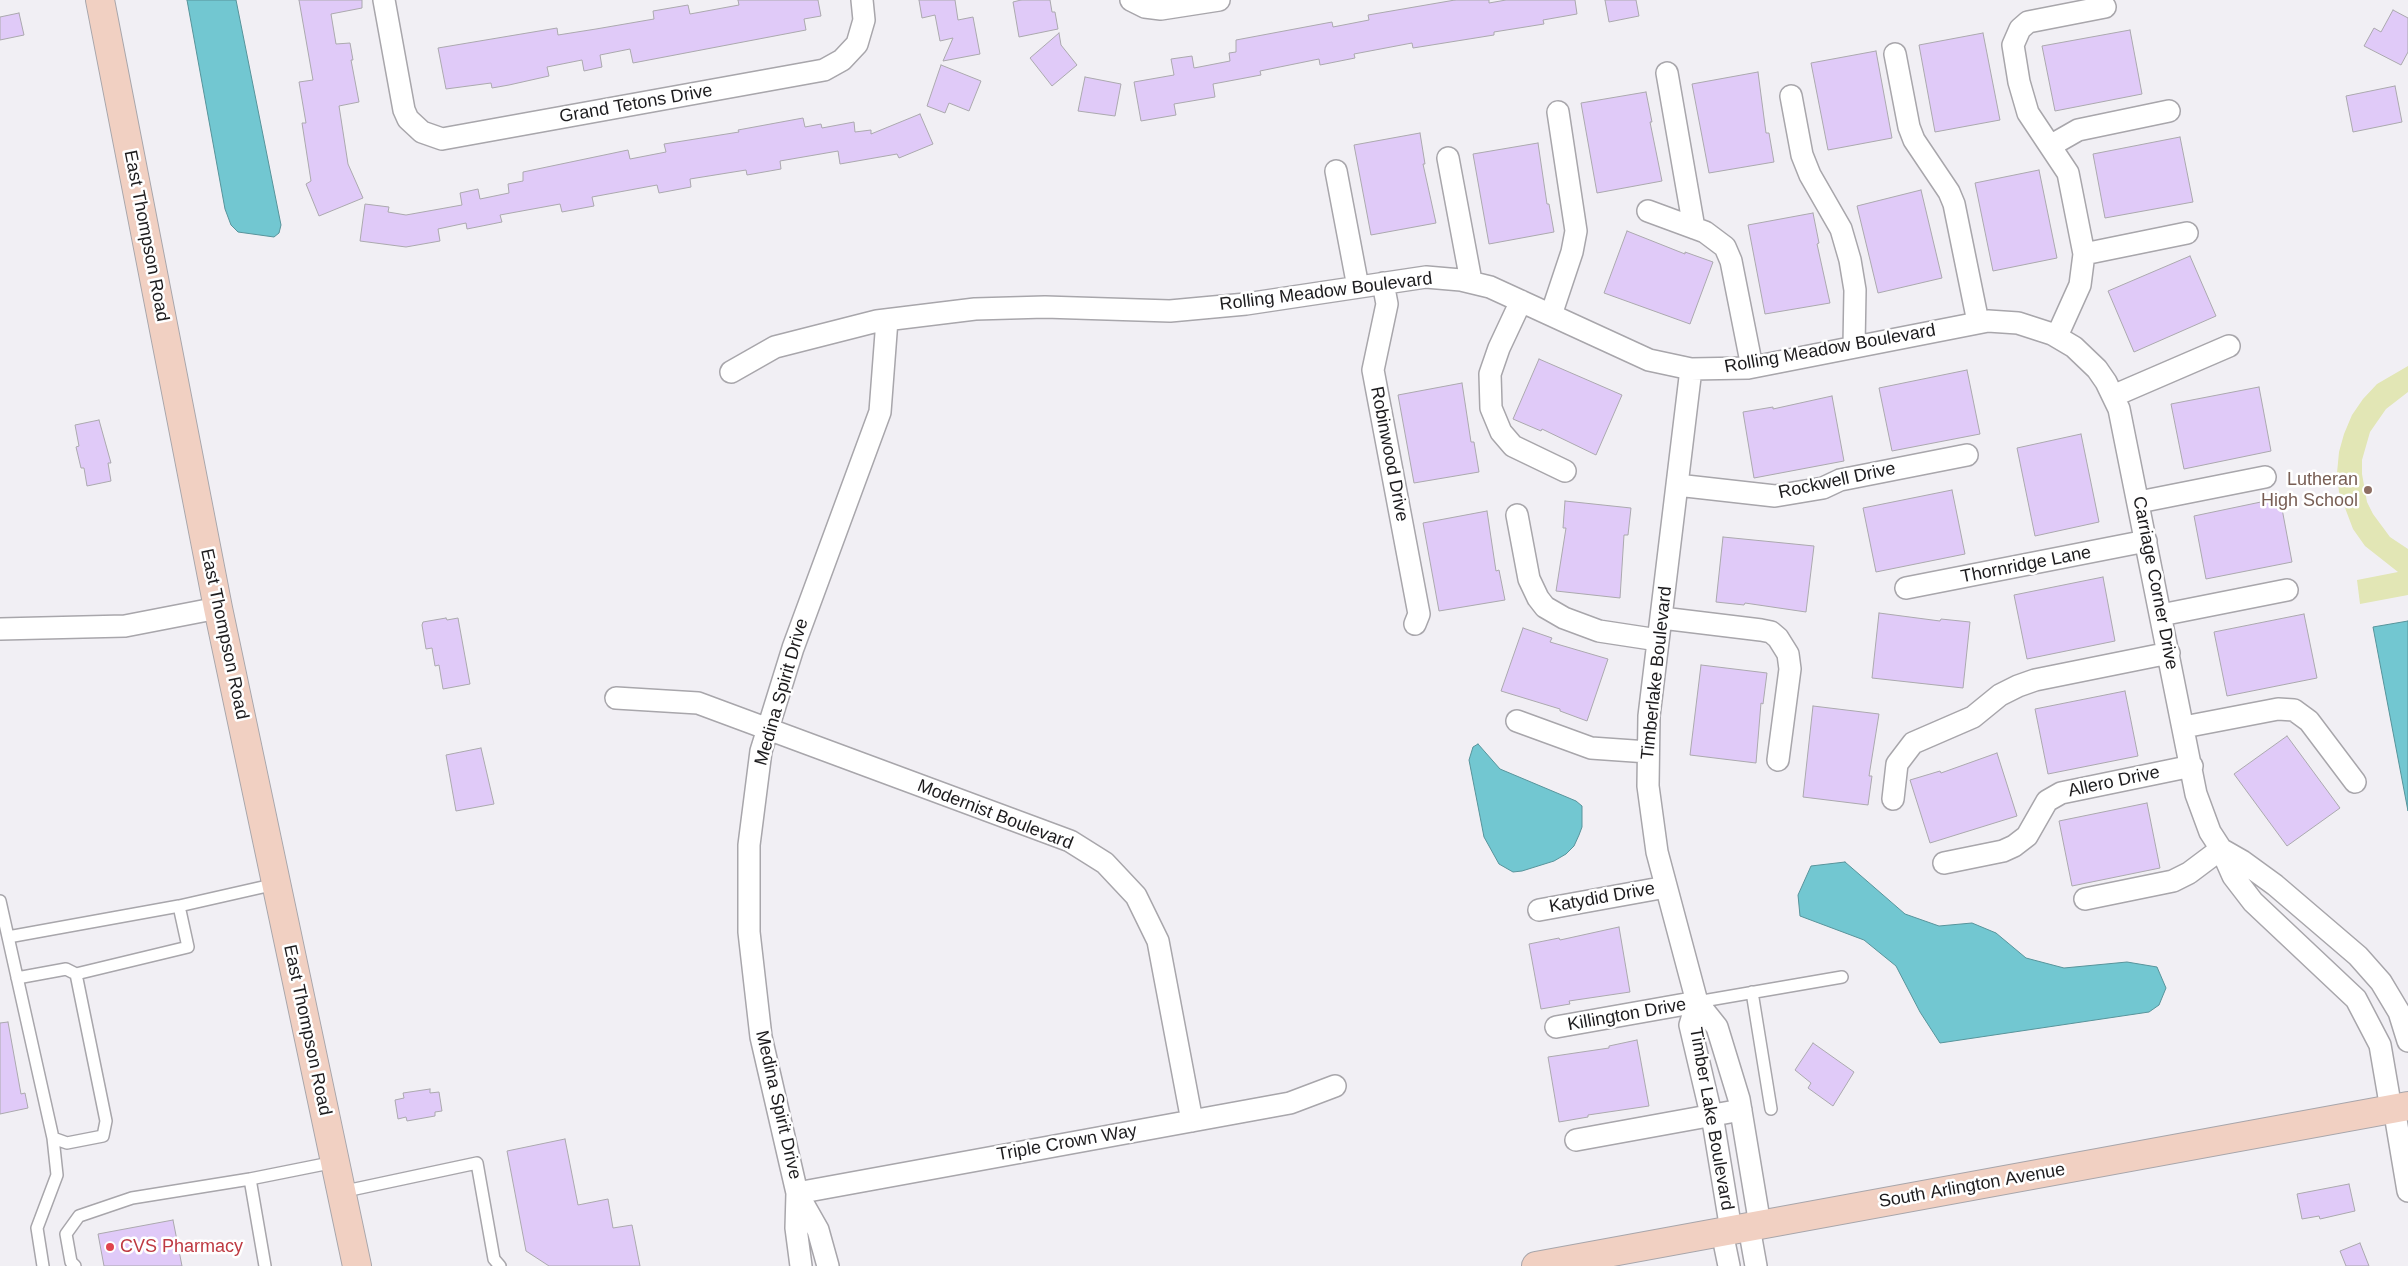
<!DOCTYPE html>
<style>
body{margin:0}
canvas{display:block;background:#f1eff4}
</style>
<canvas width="2408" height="1266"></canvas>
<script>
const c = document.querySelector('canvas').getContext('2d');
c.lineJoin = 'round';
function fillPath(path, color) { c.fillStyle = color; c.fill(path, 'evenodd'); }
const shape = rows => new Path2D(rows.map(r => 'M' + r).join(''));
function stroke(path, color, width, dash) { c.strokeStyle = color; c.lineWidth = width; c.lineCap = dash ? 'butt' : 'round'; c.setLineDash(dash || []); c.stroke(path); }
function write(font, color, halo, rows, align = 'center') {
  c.font = font + ' Arial,sans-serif'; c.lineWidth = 5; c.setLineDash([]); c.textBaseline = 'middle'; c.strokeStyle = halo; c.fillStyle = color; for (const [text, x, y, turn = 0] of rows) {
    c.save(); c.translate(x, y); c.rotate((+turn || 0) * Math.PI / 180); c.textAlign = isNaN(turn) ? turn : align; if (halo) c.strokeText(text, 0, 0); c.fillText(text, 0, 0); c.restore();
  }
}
fillPath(shape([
 [2408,366,2408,392,2386,409,2370,432,2362,460,2362,474,2367,502,2373,514,2390,537,2408,549,2408,595,2360,604,2357,580,2398,572,2365,546,2353,529,2339,492,2337,473,2339,452,2344,434,2352,415,2363,399,2377,384]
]), '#e2e6b5');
const water = shape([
 [187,0,236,0,281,225,279,233,274,237,238,232,231,225,225,209,187,0],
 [2408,621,2408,811,2373,627,2408,621],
 [1478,744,1500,769,1576,801,1582,806,1582,827,1579,835,1574,846,1566,854,1554,861,1522,871,1513,872,1499,864,1484,837,1469,760,1473,747,1478,744],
 [1845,862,1905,914,1939,926,1972,923,1996,933,2026,958,2064,968,2127,962,2157,967,2166,988,2159,1005,2149,1012,1940,1043,1920,1012,1896,966,1864,940,1800,916,1798,895,1811,866,1845,862]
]);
fillPath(water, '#72c7d1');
stroke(water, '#58949b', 1);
const building = shape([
 [299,0,362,0,362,8,331,14,336,44,350,43,353,60,351,60,359,102,339,106,348,164,363,198,319,216,306,184,311,181,302,123,306,123,299,82,313,80,299,0],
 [738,0,818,0,821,16,804,19,806,30,633,63,630,49,600,55,602,67,584,71,582,60,547,67,549,76,509,85,492,88,491,83,446,89,438,48,557,28,558,35,596,29,654,19,653,11,688,5,690,14,739,5,738,0],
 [919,0,955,0,958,20,973,17,980,54,943,61,953,38,940,41,935,15,922,18,919,0],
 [1021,0,1050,0,1052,12,1055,12,1058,29,1019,37,1013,2,1021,0],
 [1455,0,1489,0,1489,3,1506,0,1575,0,1577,14,1543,20,1544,24,1494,32,1494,35,1413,48,1412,43,1354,54,1355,58,1320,65,1319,59,1260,71,1261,75,1213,84,1215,97,1174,104,1176,115,1141,121,1134,82,1174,75,1171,59,1192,56,1194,68,1230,61,1229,53,1236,52,1236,40,1332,22,1333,27,1369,20,1368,15,1455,0],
 [1605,0,1636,0,1639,16,1609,22,1605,0],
 [2393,10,2408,18,2408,52,2401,65,2364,46,2374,28,2381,32,2393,10],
 [19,13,24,35,0,40,0,17,19,13],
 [2130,30,2142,94,2055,111,2042,46,2130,30],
 [1059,33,1061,45,1077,65,1052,86,1030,58,1059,33],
 [1983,33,2000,120,1935,132,1919,45,1983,33],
 [1876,51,1892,138,1828,150,1811,63,1876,51],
 [941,65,981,81,969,111,949,103,945,113,927,106,941,65],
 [1758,72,1766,133,1769,133,1774,162,1709,173,1692,84,1758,72],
 [1085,77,1121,84,1115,116,1078,111,1085,77],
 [2395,86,2402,122,2353,132,2346,96,2395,86],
 [1646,92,1652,122,1650,122,1662,181,1597,193,1581,103,1646,92],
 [920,114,933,144,899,158,897,154,840,164,838,151,780,161,781,169,747,175,746,170,690,179,691,187,659,193,657,185,592,197,594,206,562,212,560,204,500,215,502,222,467,229,466,223,438,229,440,241,406,247,360,241,365,204,389,207,388,212,406,215,462,205,460,193,478,189,480,199,509,193,508,184,523,181,523,172,609,154,628,150,630,159,666,152,664,144,739,132,738,130,803,118,805,127,821,124,822,128,854,122,855,132,871,130,871,134,920,114],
 [1420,133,1425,164,1423,164,1436,223,1371,235,1354,145,1420,133],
 [2180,137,2193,202,2105,218,2093,154,2180,137],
 [1538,143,1547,204,1549,204,1554,232,1489,244,1473,154,1538,143],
 [2039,170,2057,258,1993,271,1975,183,2039,170],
 [1921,190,1942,278,1878,293,1857,206,1921,190],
 [1813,213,1819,243,1817,244,1830,303,1765,314,1748,225,1813,213],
 [1627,231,1685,254,1685,252,1713,262,1690,324,1604,293,1627,231],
 [2190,256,2216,316,2134,352,2108,291,2190,256],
 [1539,359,1622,395,1596,455,1542,429,1541,431,1513,419,1539,359],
 [1967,370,1980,434,1892,451,1879,388,1967,370],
 [1462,383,1471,442,1474,442,1479,472,1414,483,1398,395,1462,383],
 [2259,387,2271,451,2184,469,2171,404,2259,387],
 [1832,396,1844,461,1754,478,1743,412,1773,407,1773,409,1832,396],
 [99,420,111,463,108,463,111,481,87,486,84,468,81,468,76,447,79,446,75,425,99,420],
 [2081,434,2099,522,2035,536,2017,448,2081,434],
 [1952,490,1965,554,1876,572,1863,508,1952,490],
 [2280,498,2292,562,2206,579,2194,516,2280,498],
 [1565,501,1631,508,1628,535,1624,535,1620,598,1556,591,1566,528,1563,528,1565,501],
 [1487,511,1496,571,1499,570,1505,600,1439,611,1423,523,1487,511],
 [1723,537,1814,546,1806,612,1745,603,1744,605,1716,602,1723,537],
 [2103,577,2115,641,2027,659,2014,595,2103,577],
 [1879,613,1940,621,1941,619,1970,622,1963,688,1872,678,1879,613],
 [2304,614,2317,678,2227,696,2214,632,2304,614],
 [446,618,447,620,458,618,470,684,443,689,439,665,435,666,432,648,426,649,422,625,423,622,446,618],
 [1523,628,1552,638,1550,642,1608,659,1587,721,1560,711,1560,709,1501,691,1523,628],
 [1701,665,1767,673,1763,704,1761,703,1756,763,1690,755,1701,665],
 [2125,691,2138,756,2048,774,2035,709,2125,691],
 [1813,706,1879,714,1869,776,1872,776,1868,805,1803,797,1813,706],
 [2287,736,2340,808,2287,846,2234,774,2287,736],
 [481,748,494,804,456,811,446,755,481,748],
 [1997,753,2017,816,1930,843,1910,780,1940,771,1941,773,1997,753],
 [2147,803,2160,868,2072,886,2059,821,2147,803],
 [1619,927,1630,992,1569,1001,1570,1004,1541,1009,1529,944,1559,938,1560,940,1619,927],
 [8,1022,21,1094,25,1093,28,1108,0,1114,0,1023,8,1022],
 [1637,1040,1649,1106,1588,1115,1588,1117,1559,1122,1548,1057,1609,1048,1609,1046,1637,1040],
 [1813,1043,1854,1072,1833,1106,1808,1088,1811,1083,1795,1070,1813,1043],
 [430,1089,430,1093,439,1092,442,1111,435,1112,435,1116,407,1121,406,1117,398,1119,395,1100,404,1098,403,1093,430,1089],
 [565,1139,578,1205,608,1199,613,1228,632,1225,640,1266,549,1266,526,1251,507,1151,565,1139],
 [2349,1184,2355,1211,2320,1219,2319,1216,2302,1219,2297,1194,2349,1184],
 [173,1220,182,1266,104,1266,98,1234,173,1220],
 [2360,1243,2369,1266,2346,1266,2340,1251,2360,1243]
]);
fillPath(building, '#e0caf8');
stroke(building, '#aba9ae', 1);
const lane = shape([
 [0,901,53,1138,67,1143,103,1136,106,1121,76,974,66,969,17,978],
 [8,937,179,906,276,884],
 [76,974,188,947,179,906],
 [1752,992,1771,1109],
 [1697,1002,1842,977],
 [250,1179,335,1162],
 [341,1192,477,1163,494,1259,500,1266],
 [43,1266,37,1228,57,1175,53,1138],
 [75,1266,71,1262,66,1234,79,1216,132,1198,250,1179,265,1266]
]);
const street = shape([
 [384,0,404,110,408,119,422,132,442,139,824,70,842,60,857,44,864,20,862,0],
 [1131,0,1145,7,1161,9,1219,0],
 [1895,54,1909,127,1914,140,1949,192,1954,204,1978,322],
 [1667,73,1694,228],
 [1791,96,1802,155,1810,175,1841,229,1850,260,1855,290,1854,346],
 [2050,146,2078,130,2169,111],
 [1448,158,1471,281],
 [1336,171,1358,287],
 [1648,211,1705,232,1725,247,1731,261,1752,367],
 [2084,254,2187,233],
 [1383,283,1387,304,1373,370,1419,614,1415,624],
 [1521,301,1499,348,1490,374,1491,408,1501,432,1513,446,1565,471],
 [1551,315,1572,252,1576,231,1558,112],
 [887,320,880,412,793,648,761,751,749,845,749,932,761,1037,797,1193,1290,1103,1335,1086],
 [2057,336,2080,285,2084,254,2068,173,2028,113,2019,82,2013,45,2020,29,2028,22,2105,7],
 [1691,369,1649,716,1648,786,1657,852,1697,1002,1717,1027,1739,1099,1760,1225],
 [731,372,775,347,877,321,975,309,1045,307,1170,311,1246,304,1426,277,1461,280,1490,287,1649,360,1691,369,1748,368,1988,321,2018,323,2052,334,2074,347,2097,369,2106,382,2119,409,2196,794,2210,832,2221,849,2233,876,2253,902,2356,999,2380,1045,2391,1109],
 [2113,396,2229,346],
 [1677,485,1775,496,1823,488,1840,480,1967,455],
 [2139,502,2265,477],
 [1517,515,1529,579,1538,598,1545,607,1564,618,1599,631,1658,640],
 [1906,588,2146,541],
 [2161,615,2287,590],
 [1662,618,1761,630,1771,632,1778,638,1788,654,1790,669,1778,760],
 [0,629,125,626,218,608],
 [616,698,698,703,1070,841,1105,863,1136,896,1158,941,1192,1121],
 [1517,721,1591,748,1648,752],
 [2184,727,2278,709,2294,710,2309,721,2355,782],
 [1893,799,1897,764,1913,743,1973,717,2000,695,2018,686,2035,680,2169,653],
 [1944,863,2003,851,2014,846,2027,836,2047,801,2061,793,2192,766],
 [2085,899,2173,881,2189,873,2221,849,2242,861,2275,885,2358,956,2381,982,2399,1012,2408,1041],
 [1539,910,1666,887],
 [1697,1002,1690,1025,1714,1127,1731,1230],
 [1556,1027,1697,1002],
 [2394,1108,2408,1191],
 [1576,1140,1741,1110],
 [1749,1227,1756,1266],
 [1722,1232,1729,1266],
 [801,1266,796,1228,797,1193,818,1230,828,1266]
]);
const secondary = shape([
 [100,0,218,608,357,1266],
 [1536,1266,2408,1106]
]);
stroke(lane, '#a8a6ab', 14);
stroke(street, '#a8a6ab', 24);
stroke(secondary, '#a8a6ab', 30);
stroke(lane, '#fff', 11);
stroke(street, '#fff', 21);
stroke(secondary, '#f1d0c2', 28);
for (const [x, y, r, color] of [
 [2368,490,5,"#8d6e63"],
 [110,1247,5,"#e0444e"]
]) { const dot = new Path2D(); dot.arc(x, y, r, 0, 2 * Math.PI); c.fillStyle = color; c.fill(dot); stroke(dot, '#fff', 2); }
write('18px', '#1d1c1e', '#fff', [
 ["Grand Tetons Drive",636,104,-10],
 ["East Thompson Road",146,236,79],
 ["Rolling Meadow Boulevard",1326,292,-7],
 ["Rolling Meadow Boulevard",1830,349,-10],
 ["Robinwood Drive",1389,454,79],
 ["Rockwell Drive",1837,481,-12],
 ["Thornridge Lane",2026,565,-11],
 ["Carriage Corner Drive",2155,583,79],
 ["East Thompson Road",224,634,78],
 ["Timberlake Boulevard",1657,673,-84],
 ["Medina Spirit Drive",782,692,-74],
 ["Allero Drive",2114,782,-12],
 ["Modernist Boulevard",995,815,21],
 ["Katydid Drive",1602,898,-10],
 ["Killington Drive",1627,1015,-10],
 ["East Thompson Road",307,1030,78],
 ["Medina Spirit Drive",778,1105,77],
 ["Timber Lake Boulevard",1711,1119,80],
 ["Triple Crown Way",1067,1143,-10],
 ["South Arlington Avenue",1972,1186,-10]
]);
write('18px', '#785e54', '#fff', [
 ["Lutheran",2358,480],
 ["High School",2358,501]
], 'right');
write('18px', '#be3a42', '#fff', [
 ["CVS Pharmacy",120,1247]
], 'left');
</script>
